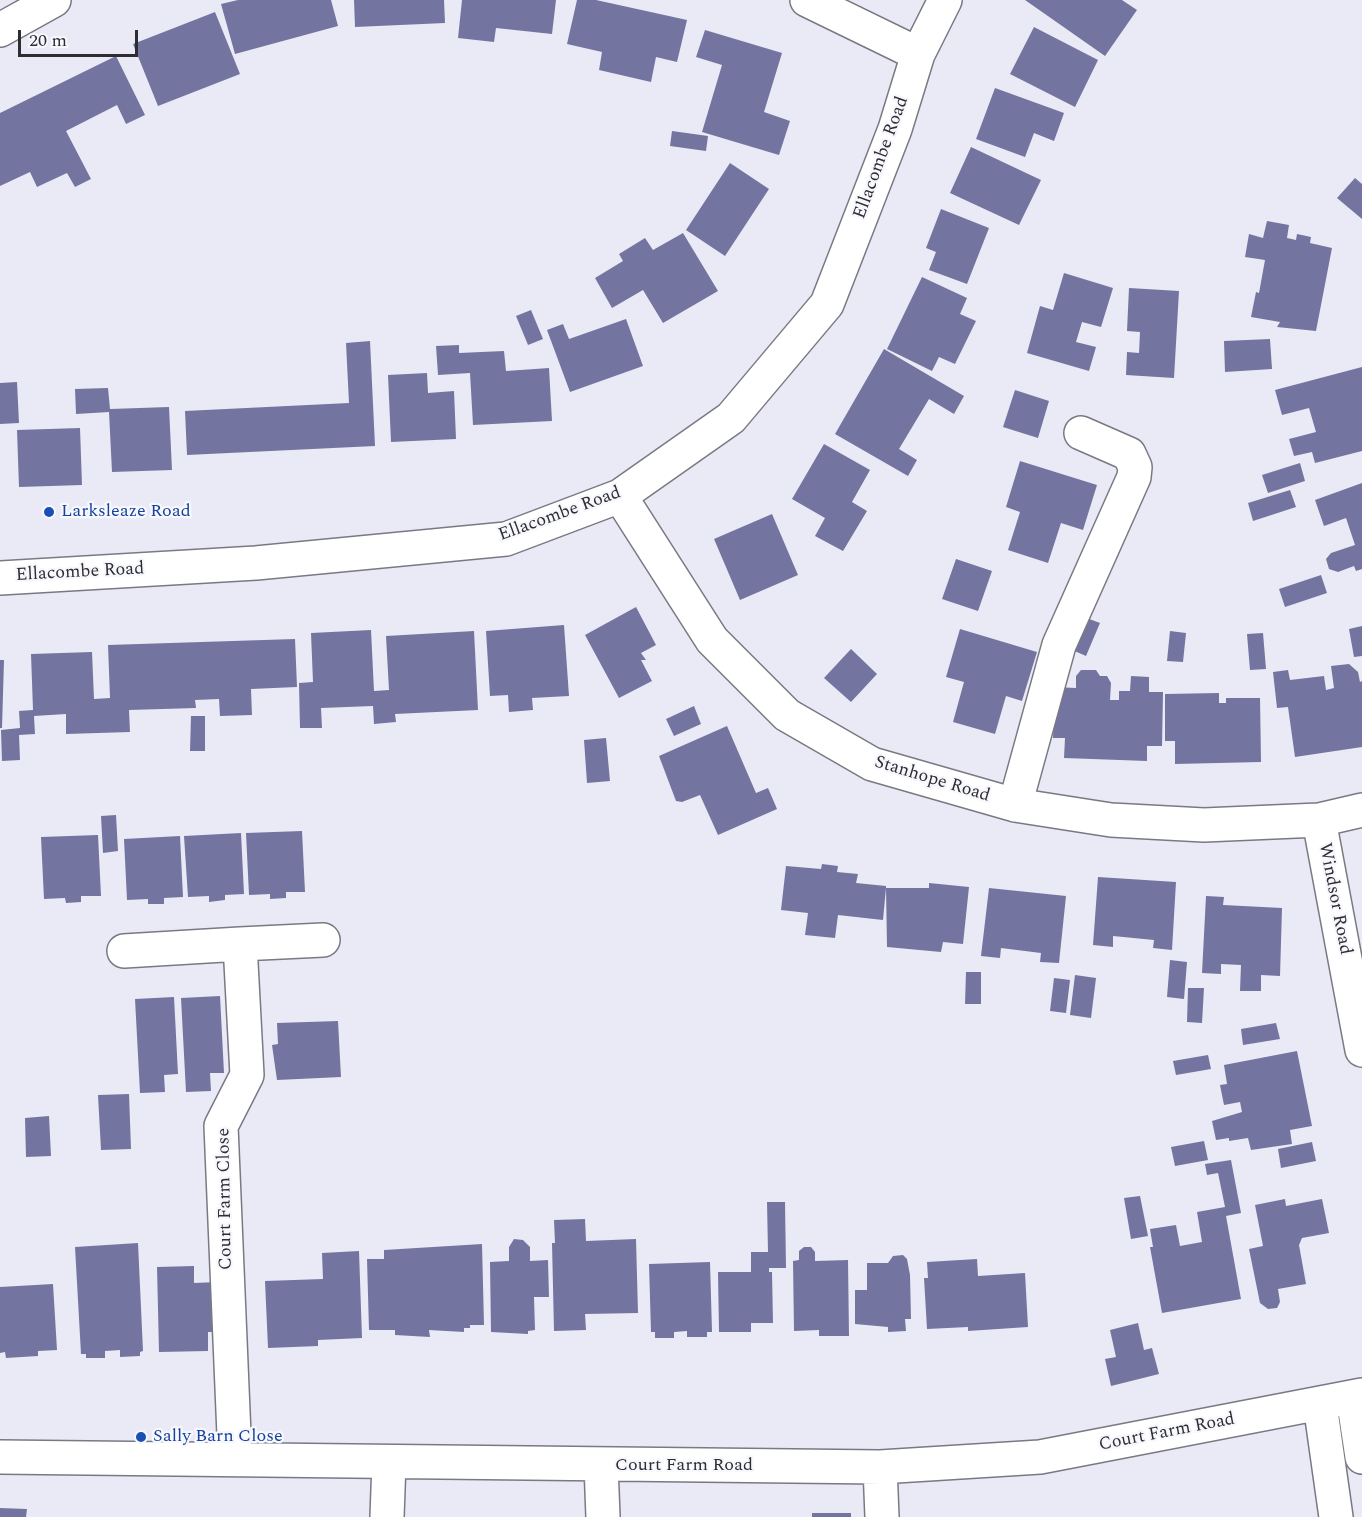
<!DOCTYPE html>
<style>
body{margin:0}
#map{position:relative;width:1362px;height:1517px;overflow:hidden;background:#e9eaf5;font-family:Spectral,serif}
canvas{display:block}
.scale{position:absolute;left:18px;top:30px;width:120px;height:27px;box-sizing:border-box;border:3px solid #2e2e32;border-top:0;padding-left:8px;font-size:18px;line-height:21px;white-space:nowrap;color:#2e2e32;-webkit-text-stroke:4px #f7f7fe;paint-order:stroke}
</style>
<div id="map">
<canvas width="1362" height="1517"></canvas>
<div class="scale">20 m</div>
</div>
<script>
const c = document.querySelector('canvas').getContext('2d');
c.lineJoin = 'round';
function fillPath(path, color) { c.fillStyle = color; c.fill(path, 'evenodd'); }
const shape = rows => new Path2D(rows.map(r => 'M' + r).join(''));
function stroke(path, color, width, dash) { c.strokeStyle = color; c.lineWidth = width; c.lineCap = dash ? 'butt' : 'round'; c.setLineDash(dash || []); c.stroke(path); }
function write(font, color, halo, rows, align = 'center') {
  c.font = font + ' Spectral,serif'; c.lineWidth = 4.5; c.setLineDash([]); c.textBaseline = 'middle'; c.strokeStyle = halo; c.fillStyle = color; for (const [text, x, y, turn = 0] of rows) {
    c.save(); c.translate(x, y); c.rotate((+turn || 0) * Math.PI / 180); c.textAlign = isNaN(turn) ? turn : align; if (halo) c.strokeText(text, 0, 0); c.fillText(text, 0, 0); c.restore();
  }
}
fillPath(shape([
 [238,0,331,0,338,26,235,54,221,4],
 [354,0,444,0,445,23,355,27],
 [462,0,556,0,552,34,496,28,494,42,458,38],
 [577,0,596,0,687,20,677,62,656,57,651,82,599,70,602,52,567,44],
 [1025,0,1122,0,1137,10,1105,56],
 [215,12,240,74,158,106,133,44],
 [1034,27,1098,60,1075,107,1010,74],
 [705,30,782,53,764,112,790,121,779,155,702,132,722,65,696,57],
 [116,56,145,115,126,124,117,105,66,131,91,179,75,187,67,173,37,187,30,172,0,186,0,113],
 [995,88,1064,113,1054,141,1034,133,1025,157,976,139],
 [672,131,708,136,706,151,670,146],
 [971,147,1041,180,1019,225,950,193],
 [730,163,769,189,725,256,686,230],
 [1355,178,1362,184,1362,219,1337,198],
 [941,209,989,228,967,284,929,270,936,252,926,248],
 [1267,221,1289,225,1287,238,1296,240,1297,234,1311,237,1310,243,1332,248,1316,331,1277,327,1280,322,1251,317,1256,292,1259,293,1265,260,1245,257,1249,234,1263,238],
 [683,233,718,291,663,323,643,290,612,308,595,278,623,261,619,254,645,238,653,250],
 [1064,273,1113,288,1101,327,1082,322,1076,342,1096,347,1089,371,1027,353,1040,306,1053,310],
 [922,277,967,298,960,314,976,321,955,364,939,357,932,371,887,349],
 [1129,288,1179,291,1174,378,1126,375,1127,352,1139,353,1140,332,1127,331],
 [531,310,543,339,528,345,516,316],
 [626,319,643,366,570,392,547,330,563,324,569,339],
 [1270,339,1272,369,1225,372,1224,341],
 [370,341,375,446,187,455,185,411,349,403,346,343],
 [459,345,459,353,504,351,506,371,549,368,552,421,473,425,470,373,438,375,436,346],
 [884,349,964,396,954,414,929,399,899,449,917,460,908,476,835,434],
 [1362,367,1362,451,1315,463,1312,452,1294,456,1289,439,1316,432,1309,408,1282,415,1275,390],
 [427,373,428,393,454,391,456,439,391,442,388,375],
 [17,382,19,423,0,424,0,383],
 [108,388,110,409,169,407,172,470,112,472,109,412,76,414,75,389],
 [1015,390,1049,401,1038,438,1003,427],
 [80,428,82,485,19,487,17,430],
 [824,444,870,470,852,502,867,511,843,551,815,536,825,518,792,499],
 [1020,461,1097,485,1083,530,1061,523,1048,563,1008,550,1020,512,1006,507],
 [1300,463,1305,481,1268,493,1262,475],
 [1362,483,1362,569,1356,571,1354,566,1338,572,1329,569,1326,559,1331,553,1355,545,1346,518,1324,526,1315,500],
 [1290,490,1296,507,1253,521,1248,503],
 [772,514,798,575,740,600,714,539],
 [956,559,992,571,978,611,942,599],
 [1321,575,1327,593,1285,607,1279,589],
 [636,607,656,645,641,653,646,660,641,660,652,681,619,698,585,635],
 [1084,617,1100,623,1086,656,1070,649],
 [564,625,569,696,532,698,533,710,509,712,508,695,490,696,486,631],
 [1362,626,1362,656,1354,657,1349,629],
 [960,629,1037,652,1022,701,1006,696,995,734,953,722,964,682,946,677],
 [371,630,374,691,389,690,386,636,474,631,478,710,395,714,396,722,374,724,373,706,321,708,322,728,300,728,299,683,313,682,311,633],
 [1170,631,1186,633,1183,662,1167,661],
 [1263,633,1266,669,1250,670,1247,634],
 [295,639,297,687,251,689,252,715,220,716,219,699,195,700,196,708,129,710,130,732,66,734,66,714,34,716,35,734,19,735,20,760,2,761,1,730,20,728,19,711,33,710,31,654,92,652,94,699,110,698,108,645],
 [851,649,877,674,851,702,824,678],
 [0,660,4,660,2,728,0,728],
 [1349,664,1358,672,1360,682,1362,681,1362,747,1295,757,1288,707,1277,708,1273,672,1288,670,1290,680,1324,676,1326,690,1334,688,1331,666],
 [1081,670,1096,670,1100,676,1107,676,1111,683,1110,700,1119,700,1119,691,1130,691,1131,676,1149,677,1149,692,1163,692,1162,746,1147,746,1147,761,1064,758,1065,738,1053,738,1055,687,1076,688,1076,676],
 [1219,693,1219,703,1226,703,1226,698,1260,698,1261,762,1175,764,1175,741,1165,741,1165,694],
 [694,706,701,724,674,736,666,719],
 [191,716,205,716,205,751,190,751],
 [727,726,756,793,768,788,777,809,718,835,700,795,682,802,676,801,659,756],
 [606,738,610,781,587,783,584,740],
 [116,815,118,851,103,853,101,816],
 [302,831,305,892,286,892,286,898,270,899,270,894,249,895,246,833],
 [241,833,244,894,225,895,225,900,209,902,209,896,188,897,184,836],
 [98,835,101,896,81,896,81,902,66,903,65,898,44,899,41,837],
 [180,836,183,897,164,898,164,904,148,904,148,899,127,900,124,839],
 [822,864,838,866,837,872,858,874,856,883,886,886,886,888,929,888,929,883,969,887,963,944,943,942,941,952,887,947,886,888,883,920,838,915,835,938,805,935,808,913,781,910,786,866,821,869],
 [1098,877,1176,882,1172,950,1153,948,1154,940,1113,936,1113,947,1093,945],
 [989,888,1066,896,1059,963,1040,962,1041,953,1001,948,1000,958,981,956],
 [1206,896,1224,897,1223,905,1282,908,1280,976,1261,975,1261,991,1240,991,1241,965,1221,964,1221,974,1202,973],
 [1170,960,1187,962,1184,999,1167,997],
 [966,972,981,972,981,1004,965,1004],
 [1075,975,1096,978,1091,1018,1070,1015],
 [1054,978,1070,980,1066,1013,1050,1011],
 [1188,988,1204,988,1202,1023,1187,1022],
 [220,996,224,1073,210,1073,211,1091,186,1092,181,998],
 [174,997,178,1074,164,1075,165,1092,140,1093,135,999],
 [338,1021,341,1077,277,1080,272,1045,278,1044,277,1023],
 [1276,1023,1280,1039,1243,1045,1241,1029],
 [1297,1051,1312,1126,1290,1130,1292,1144,1251,1150,1248,1138,1229,1141,1229,1138,1216,1140,1212,1121,1242,1112,1240,1102,1224,1105,1220,1085,1227,1084,1224,1065],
 [1208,1055,1211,1069,1176,1075,1173,1061],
 [129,1094,131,1149,101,1150,98,1095],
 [49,1116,51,1156,26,1157,25,1118],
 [1204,1141,1208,1160,1175,1166,1171,1147],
 [1312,1142,1316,1161,1281,1168,1278,1149],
 [1231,1160,1241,1213,1226,1216,1241,1299,1162,1313,1150,1247,1153,1247,1150,1229,1176,1225,1180,1246,1202,1242,1197,1212,1225,1207,1218,1173,1207,1175,1205,1164],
 [1140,1196,1148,1236,1131,1239,1124,1198],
 [1285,1199,1286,1206,1322,1199,1329,1233,1302,1238,1299,1245,1306,1284,1278,1289,1280,1302,1277,1308,1268,1309,1260,1303,1249,1249,1263,1246,1255,1205],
 [767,1202,785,1202,786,1268,769,1268,769,1272,772,1272,773,1323,751,1323,751,1332,719,1332,718,1272,751,1272,751,1252,768,1252],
 [585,1219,586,1241,636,1239,638,1313,585,1314,586,1330,554,1331,552,1243,555,1243,554,1220],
 [514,1239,523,1240,530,1247,530,1261,548,1260,549,1297,534,1297,535,1330,528,1331,528,1334,491,1332,490,1262,509,1261,509,1247],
 [138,1243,143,1351,140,1352,140,1356,120,1357,120,1350,105,1351,105,1358,86,1358,86,1354,81,1354,75,1247],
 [482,1244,484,1325,470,1325,470,1328,464,1328,464,1332,429,1330,430,1337,395,1335,395,1330,369,1330,367,1259,384,1259,384,1250],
 [804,1247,811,1247,815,1252,815,1261,848,1260,849,1336,819,1336,819,1330,794,1331,793,1261,799,1260,799,1251],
 [359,1251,362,1338,318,1340,318,1346,268,1348,265,1281,323,1279,322,1253],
 [903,1255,907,1259,910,1275,911,1319,905,1319,906,1331,888,1332,888,1327,855,1324,855,1290,867,1290,867,1263,888,1263,893,1256],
 [977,1259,978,1276,1025,1273,1028,1327,968,1331,968,1327,927,1329,924,1278,928,1278,927,1262],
 [710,1262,712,1332,707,1332,707,1337,687,1337,687,1331,674,1332,674,1338,655,1338,655,1332,651,1332,649,1264],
 [194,1266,194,1283,218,1282,219,1332,208,1332,208,1351,159,1352,157,1267],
 [53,1284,57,1350,38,1351,38,1356,6,1358,5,1352,0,1353,0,1287],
 [1138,1323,1144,1350,1152,1348,1159,1374,1111,1386,1105,1359,1116,1357,1110,1330],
 [0,1508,27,1509,26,1517,0,1517],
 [812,1513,851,1513,851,1517,812,1517]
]), '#7474a1');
const minor = shape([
 [807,0,918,54],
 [0,30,54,0],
 [620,496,712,640,787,715,872,764,1015,805,1111,820,1204,825,1319,820,1362,810],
 [0,578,256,563,506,539,620,496,731,418,827,304,895,129,918,54,945,0],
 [1015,805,1059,645,1134,477,1135,467,1129,454,1081,433],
 [1319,820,1362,1050],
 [240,944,323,940],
 [124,951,240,944,247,1075,221,1126,235,1459],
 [1353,1397,1362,1457],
 [1320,1404,1336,1517],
 [0,1457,880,1467,1040,1457,1362,1395],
 [601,1465,603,1517],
 [880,1467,882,1517],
 [387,1517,389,1462]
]);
stroke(minor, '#797983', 36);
stroke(minor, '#fff', 33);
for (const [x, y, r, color] of [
 [49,512,6,"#1a4fb4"],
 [141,1437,6,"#1a4fb4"]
]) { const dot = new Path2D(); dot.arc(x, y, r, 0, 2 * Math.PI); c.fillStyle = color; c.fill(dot); stroke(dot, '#f7f7fe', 2); }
write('18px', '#2e2e32', '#f7f7fe', [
 ["Ellacombe Road",882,158,-70],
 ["Ellacombe Road",560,515,-20],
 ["Ellacombe Road",80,573,-3],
 ["Stanhope Road",932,780,17],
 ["Windsor Road",1334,899,79],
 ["Court Farm Close",226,1199,-91],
 ["Court Farm Road",1167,1433,-11],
 ["Court Farm Road",684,1466]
]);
write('18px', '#164399', '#f7f7fe', [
 ["Larksleaze Road",61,512],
 ["Sally Barn Close",153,1437]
], 'left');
</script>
